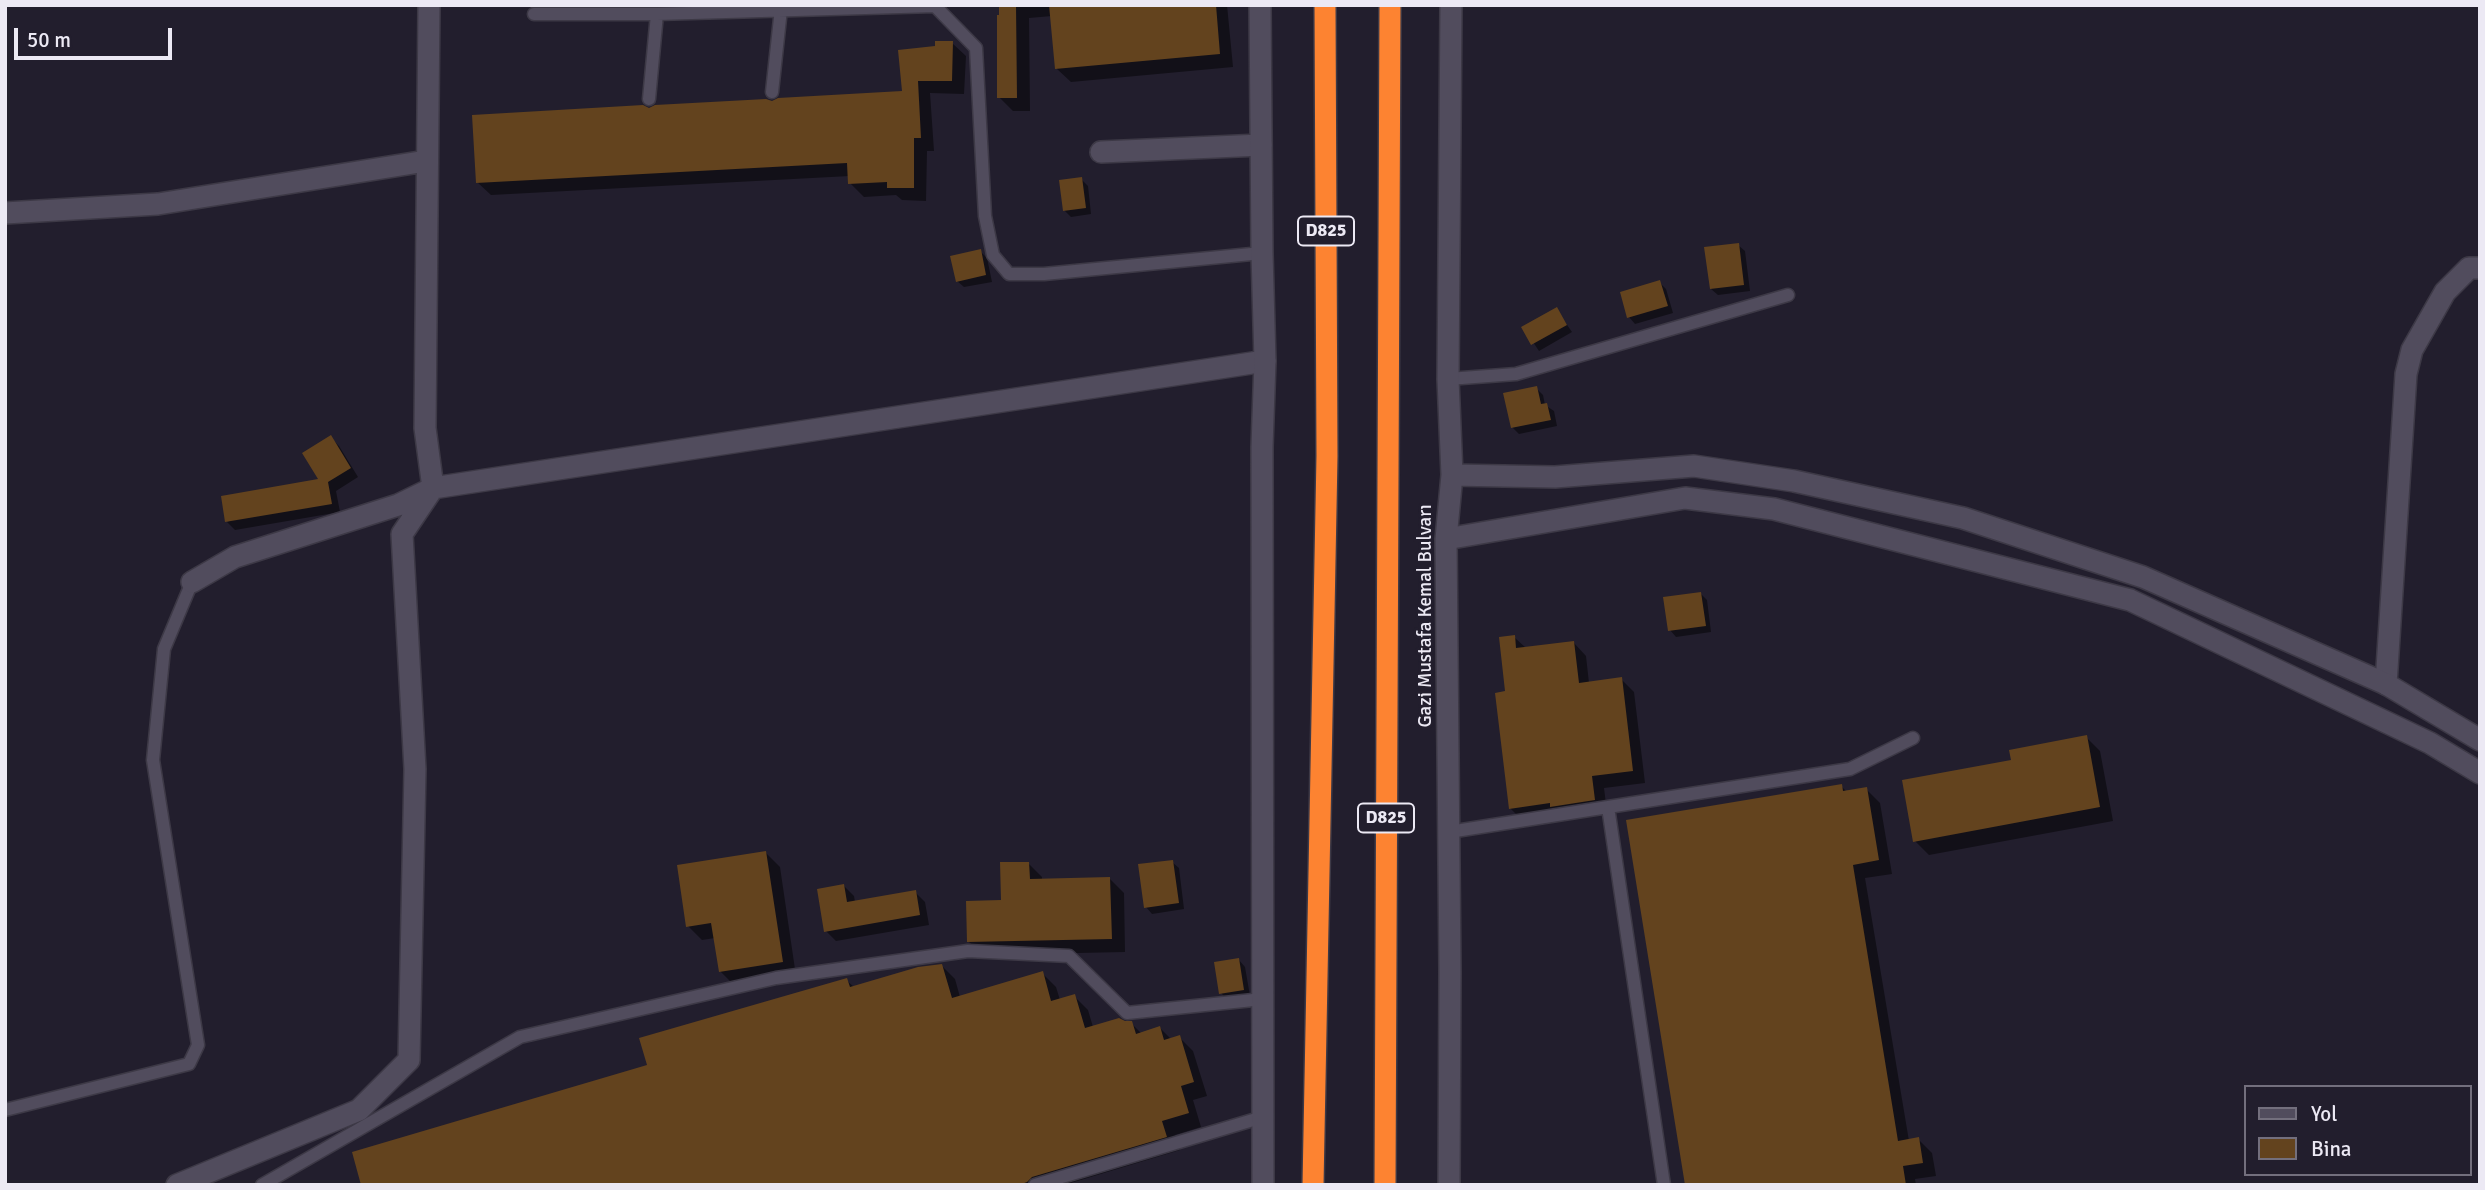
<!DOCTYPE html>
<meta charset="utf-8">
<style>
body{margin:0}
#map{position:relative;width:2485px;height:1190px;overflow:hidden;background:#221e2d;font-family:Signika,sans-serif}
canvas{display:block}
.frame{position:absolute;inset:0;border:7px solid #ece9f4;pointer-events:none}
.legend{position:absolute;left:2244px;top:1085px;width:228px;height:91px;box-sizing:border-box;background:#221e2d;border:2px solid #736f7d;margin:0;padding:9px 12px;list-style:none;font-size:21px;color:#ece9f4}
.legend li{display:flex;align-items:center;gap:14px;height:35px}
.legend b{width:35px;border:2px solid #736f7d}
.scale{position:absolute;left:14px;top:28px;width:158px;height:32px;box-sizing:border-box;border:4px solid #ece9f4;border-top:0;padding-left:9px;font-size:21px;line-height:24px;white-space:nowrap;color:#ece9f4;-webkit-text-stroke:5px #221e2d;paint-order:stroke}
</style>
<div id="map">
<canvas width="2485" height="1190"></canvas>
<div class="frame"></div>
<ul class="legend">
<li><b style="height:9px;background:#514c5d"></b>Yol</li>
<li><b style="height:19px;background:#63431e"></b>Bina</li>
</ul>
<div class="scale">50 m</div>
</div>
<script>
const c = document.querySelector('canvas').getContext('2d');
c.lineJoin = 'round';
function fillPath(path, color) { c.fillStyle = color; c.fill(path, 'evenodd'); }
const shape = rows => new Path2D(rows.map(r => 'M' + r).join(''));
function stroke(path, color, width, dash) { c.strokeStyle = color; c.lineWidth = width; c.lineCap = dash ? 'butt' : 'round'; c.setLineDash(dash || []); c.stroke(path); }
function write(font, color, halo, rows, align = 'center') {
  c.font = font + ' Signika,sans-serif'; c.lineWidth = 6; c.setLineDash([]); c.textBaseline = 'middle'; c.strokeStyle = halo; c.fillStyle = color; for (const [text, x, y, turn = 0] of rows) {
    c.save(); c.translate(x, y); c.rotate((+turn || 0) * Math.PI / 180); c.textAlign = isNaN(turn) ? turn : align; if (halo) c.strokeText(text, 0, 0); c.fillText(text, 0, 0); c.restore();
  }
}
fillPath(shape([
 [1000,5,1227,5,1233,67,1071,82,1057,69,1052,16,1029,18,1030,111,1013,111,999,97],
 [952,43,966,56,964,94,930,93,934,151,927,151,926,201,902,200,896,195,864,197,850,183,850,176,491,195,477,182,649,110,904,93,937,48],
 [1081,179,1088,186,1091,214,1071,217,1064,210],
 [1738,245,1745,251,1750,291,1718,295,1711,289],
 [980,251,987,258,992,282,964,287,957,281],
 [1659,282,1666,289,1673,313,1635,324,1629,317],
 [1556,309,1572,332,1539,351,1523,327],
 [1536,388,1543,395,1545,405,1554,411,1557,426,1519,434,1512,427],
 [331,438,339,446,358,477,336,491,340,512,235,530,227,522,321,481],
 [1700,593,1707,600,1711,632,1676,637,1670,630],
 [1514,637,1526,648,1574,643,1586,656,1589,683,1621,679,1634,692,1645,783,1604,788,1607,812,1523,821,1510,808,1507,693],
 [2086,737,2100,751,2113,821,1929,855,1915,841,2013,761],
 [1841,786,1847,792,1866,789,1880,803,1892,874,1865,878,1909,1141,1918,1139,1932,1153,1936,1176,1915,1179,1916,1185,1687,1185],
 [766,853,780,867,796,976,734,985,720,971,715,938,702,940,688,926],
 [1172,862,1179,868,1184,909,1152,914,1146,907],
 [1028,863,1042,877,1042,881,1110,879,1124,893,1125,952,983,955,969,942,1003,901],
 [844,886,854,896,855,902,915,892,925,902,929,925,836,941,826,931],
 [1239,960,1245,967,1250,996,1227,999,1221,993],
 [941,965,955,979,960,997,1042,973,1056,987,1060,1000,1074,996,1088,1010,1093,1027,1131,1023,1142,1034,1160,1028,1171,1039,1179,1037,1193,1051,1207,1096,1193,1100,1201,1127,1175,1135,1180,1150,1064,1185,361,1185,649,1066,846,980,854,987]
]), '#0007');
fillPath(shape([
 [999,5,1016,5,1017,98,997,98,997,15,999,15],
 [1049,5,1216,5,1220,54,1055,69],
 [935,41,953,41,952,81,918,81,921,138,914,138,914,188,887,188,887,182,848,184,847,163,476,183,472,115,643,105,649,108,655,105,766,99,772,101,778,98,902,91,898,50,935,46],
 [1082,177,1086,208,1063,211,1059,180],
 [1739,243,1744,285,1710,289,1704,247],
 [981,249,986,275,956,282,950,256],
 [1660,280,1668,306,1627,318,1620,292],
 [1557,307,1567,325,1531,345,1521,327],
 [1537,386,1541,404,1547,403,1551,420,1511,428,1503,393],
 [331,435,351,468,328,482,332,504,225,522,221,496,318,479,302,453],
 [1701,592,1706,626,1668,631,1663,597],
 [1515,635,1516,648,1574,641,1579,683,1622,677,1633,771,1592,776,1595,800,1550,807,1550,803,1509,809,1495,693,1505,691,1499,637],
 [2087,735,2100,807,1913,842,1902,780,2011,760,2009,750],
 [1842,784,1843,791,1867,787,1879,860,1853,865,1898,1141,1919,1137,1923,1163,1903,1166,1906,1185,1685,1185,1626,820],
 [766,851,783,962,719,972,711,923,686,927,677,865],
 [1173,860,1179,903,1144,908,1138,864],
 [1000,862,1029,862,1030,879,1110,877,1112,939,967,942,966,901,1001,900],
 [844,884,847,902,916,890,920,915,824,932,817,889],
 [1239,958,1244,990,1219,994,1214,962],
 [942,964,952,998,1043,971,1051,1001,1075,994,1085,1028,1119,1018,1125,1021,1132,1021,1136,1034,1160,1026,1164,1040,1180,1035,1194,1082,1181,1086,1189,1113,1162,1121,1167,1137,1032,1177,1027,1182,1019,1185,361,1185,352,1152,647,1065,639,1038,847,978,850,987,918,967]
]), '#63431e');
const lane = shape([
 [534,14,657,14,935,6,976,48,985,216,993,255,1009,274,1044,274,1262,253],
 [772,92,781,9],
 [649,99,657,14],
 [1448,379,1516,374,1788,295],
 [1608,807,1664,1185],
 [1449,832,1850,769,1913,738],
 [5,1110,189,1064,198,1045,153,760,164,649,192,582],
 [262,1185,520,1037,776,978,968,951,1069,956,1127,1013,1263,999],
 [1035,1185,1263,1117]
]);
const street = shape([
 [1101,152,1261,145],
 [5,213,158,204,426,161],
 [192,582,235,557,398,505,433,488,1265,361],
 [2386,684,2406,374,2412,350,2445,292,2469,268,2480,268],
 [177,1185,359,1110,409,1060,415,769,402,534,433,488,425,428,429,5]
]);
const secondary = shape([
 [1260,5,1262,253,1265,361,1262,447,1263,1185],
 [1452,475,1555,477,1694,466,1794,481,1963,518,2143,577,2386,684,2480,740],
 [1446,539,1685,498,1774,509,2130,600,2430,743,2480,773],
 [1449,1185,1450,972,1446,539,1452,475,1448,379,1451,5]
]);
const highway = shape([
 [1313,1185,1327,456,1325,5],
 [1385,1185,1390,5]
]);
stroke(lane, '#3d3946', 15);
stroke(street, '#3d3946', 24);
stroke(secondary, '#3d3946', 24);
stroke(highway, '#3d3946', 24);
stroke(lane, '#514c5d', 12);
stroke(street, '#514c5d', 21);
stroke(secondary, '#514c5d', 21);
stroke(highway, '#fd8331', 21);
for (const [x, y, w] of [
 [1326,231,56],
 [1386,818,56]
]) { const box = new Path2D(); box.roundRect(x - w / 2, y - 14.5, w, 29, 5); c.fillStyle = '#221e2d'; c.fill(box); stroke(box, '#ece9f4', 2); }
write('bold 18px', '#ece9f4', null, [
 ["D825",1326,231],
 ["D825",1386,818]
]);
write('19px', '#ece9f4', '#221e2d', [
 ["Gazi Mustafa Kemal Bulvarı",1426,616,-90]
]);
</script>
